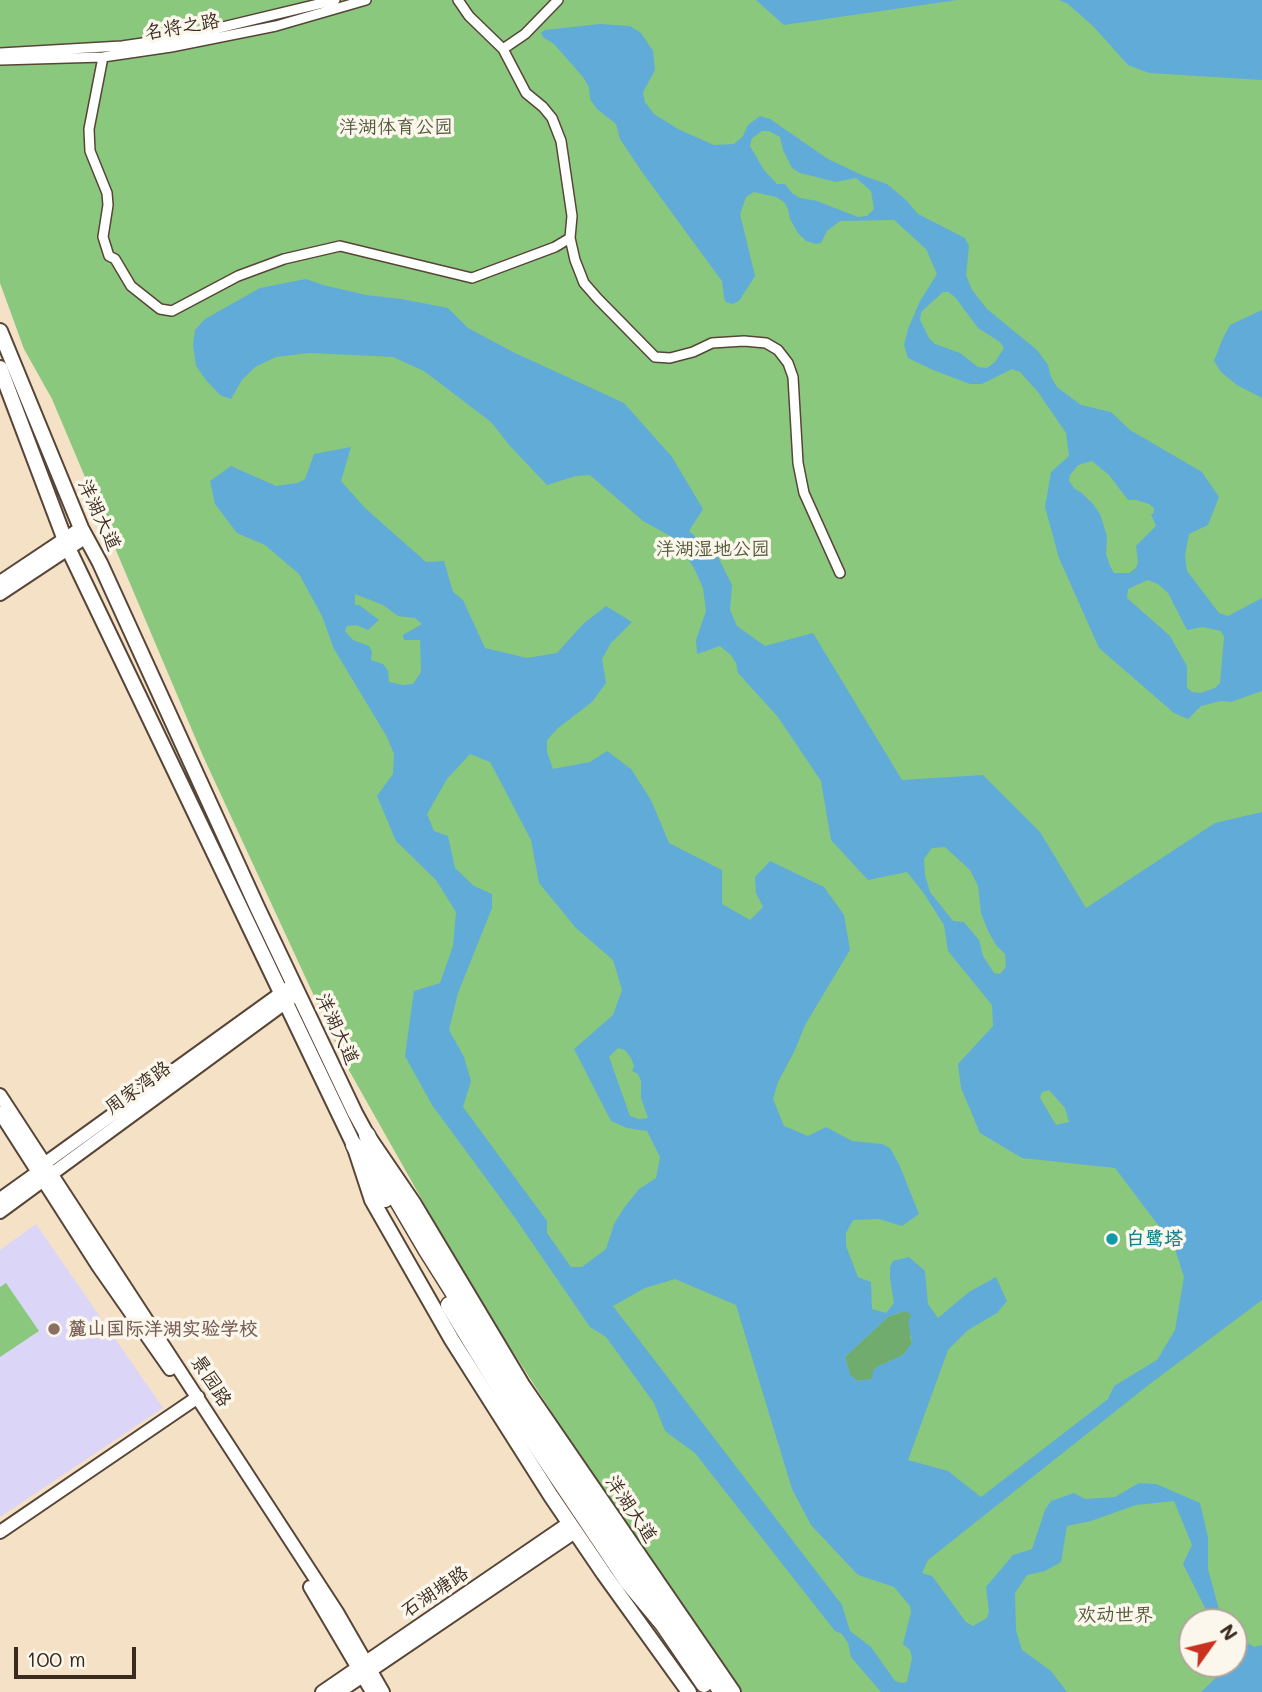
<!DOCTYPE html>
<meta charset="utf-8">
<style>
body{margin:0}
#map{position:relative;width:1262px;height:1692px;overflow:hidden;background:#f4e1c6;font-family:Mali,sans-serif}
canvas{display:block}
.north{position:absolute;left:1178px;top:1608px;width:70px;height:70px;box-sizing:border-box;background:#fbf7ec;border:2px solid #aea59a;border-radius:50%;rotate:56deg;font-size:19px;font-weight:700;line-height:28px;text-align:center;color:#3b2a1e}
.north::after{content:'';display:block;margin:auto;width:24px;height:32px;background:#c8321e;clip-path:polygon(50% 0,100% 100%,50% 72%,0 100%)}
.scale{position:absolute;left:14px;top:1647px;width:122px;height:32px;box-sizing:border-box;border:4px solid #3b2a1e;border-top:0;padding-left:9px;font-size:21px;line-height:24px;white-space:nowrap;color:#3b2a1e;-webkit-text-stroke:5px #fbf7ec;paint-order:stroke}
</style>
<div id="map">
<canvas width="1262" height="1692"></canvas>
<div class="north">N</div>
<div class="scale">100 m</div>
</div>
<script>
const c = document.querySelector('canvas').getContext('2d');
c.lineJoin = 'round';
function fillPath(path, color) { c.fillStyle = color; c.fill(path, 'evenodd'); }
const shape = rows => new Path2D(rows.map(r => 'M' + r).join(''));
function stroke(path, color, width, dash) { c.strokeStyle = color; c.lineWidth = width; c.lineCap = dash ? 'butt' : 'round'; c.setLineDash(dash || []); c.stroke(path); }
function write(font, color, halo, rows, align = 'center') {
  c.font = font + ' Mali,"LXGW WenKai TC",sans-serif'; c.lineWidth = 7; c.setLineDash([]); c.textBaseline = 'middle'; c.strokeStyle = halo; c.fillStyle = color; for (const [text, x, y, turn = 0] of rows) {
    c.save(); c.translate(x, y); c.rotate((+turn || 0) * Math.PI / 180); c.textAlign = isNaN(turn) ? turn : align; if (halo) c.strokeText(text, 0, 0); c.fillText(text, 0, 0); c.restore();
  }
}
fillPath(shape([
 [36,1224,163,1408,0,1517,0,1250]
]), '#dbd6f7');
fillPath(shape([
 [0,0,1262,0,1262,1692,737,1692,602,1491,469,1283,346,1065,203,756,52,399,24,349,0,283],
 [1192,1622,1234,1622,1234,1664,1192,1664],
 [6,1283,39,1331,0,1357,0,1287]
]), '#8ac87e');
fillPath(shape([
 [906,1311,913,1315,910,1337,912,1343,903,1355,877,1367,873,1379,857,1381,850,1375,845,1357,889,1316]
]), '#6fac6d');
fillPath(shape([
 [756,0,957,0,784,25],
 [1059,0,1262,0,1262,80,1149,73,1128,65,1093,26,1068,4],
 [600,24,630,26,641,33,653,51,655,70,643,92,645,102,654,114,680,130,714,145,734,144,743,136,748,125,760,116,770,119,828,159,864,176,887,184,907,201,918,214,965,238,969,246,966,275,972,290,987,309,1037,350,1048,365,1051,377,1057,387,1081,405,1111,412,1130,430,1202,472,1219,497,1208,525,1189,534,1185,555,1187,571,1219,613,1228,616,1262,598,1262,691,1231,702,1221,701,1201,706,1188,719,1174,713,1099,648,1059,558,1045,507,1051,472,1069,456,1066,433,1038,392,1020,372,1012,369,982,384,970,384,933,370,908,358,904,345,908,329,920,301,937,274,926,249,894,220,840,221,827,231,821,243,816,244,806,241,798,233,790,219,788,209,784,202,776,197,754,192,746,197,740,214,755,276,739,301,732,304,726,302,724,298,722,281,642,172,620,139,616,124,597,109,590,99,589,87,583,77,554,44,544,38,541,33,545,30],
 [762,131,769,131,780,137,783,150,792,168,800,173,836,182,856,178,871,191,874,209,867,216,858,217,817,201,800,198,792,193,785,184,777,184,764,170,750,146,752,138],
 [943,292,948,292,955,297,978,328,1000,342,1004,348,995,362,987,368,978,367,960,353,935,344,929,338,920,320,921,312],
 [1092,461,1109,475,1128,500,1136,500,1149,504,1154,508,1154,513,1151,514,1156,526,1136,546,1138,562,1136,568,1129,573,1114,573,1110,566,1106,554,1107,536,1100,514,1093,504,1083,494,1074,488,1069,481,1070,475,1078,465],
 [1148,580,1158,584,1168,593,1187,630,1203,627,1221,631,1224,637,1220,683,1215,688,1200,693,1192,692,1187,688,1187,666,1170,636,1127,598,1128,589],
 [306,279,323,285,366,295,401,299,448,308,468,328,515,353,624,403,672,457,703,509,689,531,718,557,732,585,730,610,737,626,765,646,813,633,902,780,983,775,1040,832,1086,908,1215,823,1262,812,1262,1300,1151,1383,928,1560,922,1573,932,1576,966,1622,973,1626,987,1618,989,1611,986,1587,1013,1555,1032,1549,1045,1510,1051,1501,1074,1493,1085,1499,1115,1497,1139,1483,1156,1484,1200,1503,1208,1537,1208,1569,1220,1613,1226,1622,1212,1622,1183,1564,1192,1545,1174,1501,1136,1505,1091,1521,1067,1526,1061,1562,1045,1571,1027,1575,1015,1593,1016,1630,1022,1650,1051,1671,1067,1692,881,1692,851,1657,848,1643,842,1634,835,1631,695,1453,665,1431,654,1403,606,1337,590,1327,513,1215,432,1105,405,1056,414,991,440,983,453,946,456,912,436,880,396,841,377,796,393,774,394,754,387,737,334,649,322,616,299,574,265,545,237,533,215,504,210,481,231,466,276,486,297,483,305,479,314,454,351,447,341,481,365,508,426,562,444,561,453,592,463,600,485,648,527,658,557,653,583,624,606,606,632,622,611,643,602,659,606,683,592,702,558,728,547,740,547,752,553,769,590,762,607,751,631,769,651,800,669,843,722,870,722,904,750,920,763,907,756,893,755,877,770,861,824,887,844,915,850,950,805,1025,795,1050,778,1082,773,1099,784,1126,808,1136,826,1127,852,1141,882,1144,890,1148,899,1164,919,1214,902,1226,879,1219,853,1220,846,1233,846,1246,858,1277,871,1282,872,1309,886,1313,894,1303,890,1278,890,1267,893,1261,909,1257,925,1271,928,1304,938,1318,969,1292,996,1277,1007,1301,997,1313,968,1330,948,1350,908,1460,948,1471,981,1497,1108,1399,1114,1386,1157,1360,1175,1330,1184,1277,1174,1246,1115,1168,1022,1158,980,1133,961,1088,958,1064,993,1026,992,1005,948,951,944,925,923,892,907,872,868,880,831,840,821,781,778,717,738,673,736,663,731,655,720,646,697,654,696,640,706,611,703,588,694,568,674,538,643,521,590,475,576,476,547,485,510,446,491,422,424,371,393,357,309,353,276,357,255,367,242,380,231,399,220,395,206,380,196,366,193,345,195,330,205,319,260,288],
 [355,594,383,605,398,616,415,618,422,624,403,635,404,640,420,640,421,672,413,684,403,685,389,682,388,671,383,664,371,660,372,652,369,646,353,640,345,631,347,626,356,625,368,630,379,620,359,605,355,605],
 [470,754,490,762,498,777,531,840,539,883,576,928,613,960,622,990,613,1015,574,1049,611,1121,627,1128,647,1131,660,1157,656,1178,639,1189,624,1208,614,1224,606,1249,582,1267,571,1267,547,1233,547,1221,463,1107,471,1081,464,1057,449,1030,458,993,492,908,492,894,474,886,455,868,448,836,434,831,427,814,447,779],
 [945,847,970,870,978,886,981,913,988,931,996,945,1005,954,1006,967,1000,974,994,973,983,956,979,940,964,922,953,921,930,892,925,875,924,859,932,848],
 [618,1048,625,1050,631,1058,634,1066,632,1071,638,1074,641,1081,641,1098,648,1118,639,1119,630,1116,609,1057],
 [1049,1090,1065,1108,1069,1122,1056,1125,1040,1098,1042,1092],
 [675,1279,736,1305,792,1489,811,1525,858,1575,894,1587,910,1606,911,1612,903,1644,910,1650,912,1658,907,1682,902,1683,895,1681,871,1647,850,1631,842,1605,613,1306,645,1288],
 [905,1311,912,1315,908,1321,912,1343,903,1355,877,1367,873,1371,872,1379,857,1381,850,1374,845,1357,889,1316],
 [1262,310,1262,398,1237,385,1221,372,1214,361,1222,340,1230,325],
 [1234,1633,1254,1647,1262,1645,1262,1692,1201,1692,1223,1671,1227,1664,1234,1664]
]), '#61abd9');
const street = shape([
 [458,0,469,16,503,49,526,93,543,107,552,118,561,141,572,216,570,238,575,260,584,283,598,299,655,357,670,358,693,352,712,343,744,341,766,343,778,350,788,363,793,377,798,463,804,493,840,573],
 [503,49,525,34,558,0],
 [0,53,122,46,177,38,335,0],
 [103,57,89,129,90,151,107,193,108,205,103,237,109,256,115,259,131,286,160,309,172,311,238,276,284,259,340,246,472,278,555,247,570,238],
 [0,60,103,57,171,47,276,26,366,0]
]);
const secondary = shape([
 [0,582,81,528],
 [0,594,86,537],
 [0,1095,268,1506,337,1612,383,1692],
 [0,1113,98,1266,170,1369],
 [0,1199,38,1172,44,1164,288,988],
 [0,1212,293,997],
 [0,1532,198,1397],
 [310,1587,372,1692],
 [322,1692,569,1523],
 [339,1692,575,1532]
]);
const primary = shape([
 [0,331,81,528,100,563,257,907,355,1113,367,1135,414,1204,523,1386,733,1692],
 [0,368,68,548,354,1145,372,1200,452,1340,551,1496,604,1574,689,1692]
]);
const highway = shape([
 [367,1135,389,1186,426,1249,525,1406,607,1531,663,1606,722,1692],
 [354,1145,385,1199],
 [449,1305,518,1418,628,1582,663,1624,704,1684]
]);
stroke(street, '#574537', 12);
stroke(secondary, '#574537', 16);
stroke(primary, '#574537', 18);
stroke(highway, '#574537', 19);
stroke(street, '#fff', 9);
stroke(secondary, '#fff', 12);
stroke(primary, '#fff', 14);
stroke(highway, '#fff', 16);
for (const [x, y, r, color] of [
 [1112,1239,7,"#0f9aa8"],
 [54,1329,7,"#8d6e63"]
]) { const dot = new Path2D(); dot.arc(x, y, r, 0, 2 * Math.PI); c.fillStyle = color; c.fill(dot); stroke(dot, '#fbf7ec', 2.5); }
write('19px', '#3b2a1e', '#fbf7ec', [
 ["名将之路",182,27,-10],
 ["洋湖大道",99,515,65],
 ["洋湖大道",337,1029,65],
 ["周家湾路",138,1088,-36],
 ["景园路",211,1381,57],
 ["洋湖大道",631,1509,56],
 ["石湖塘路",435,1592,-34]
]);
write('19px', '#53593b', '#fbf7ec', [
 ["洋湖体育公园",396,127],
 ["洋湖湿地公园",713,549],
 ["欢动世界",1115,1615]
]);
write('bold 19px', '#0d838f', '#fbf7ec', [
 ["白鹭塔",1126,1239]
], 'left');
write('bold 19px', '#785e54', '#fbf7ec', [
 ["麓山国际洋湖实验学校",68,1329]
], 'left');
</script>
